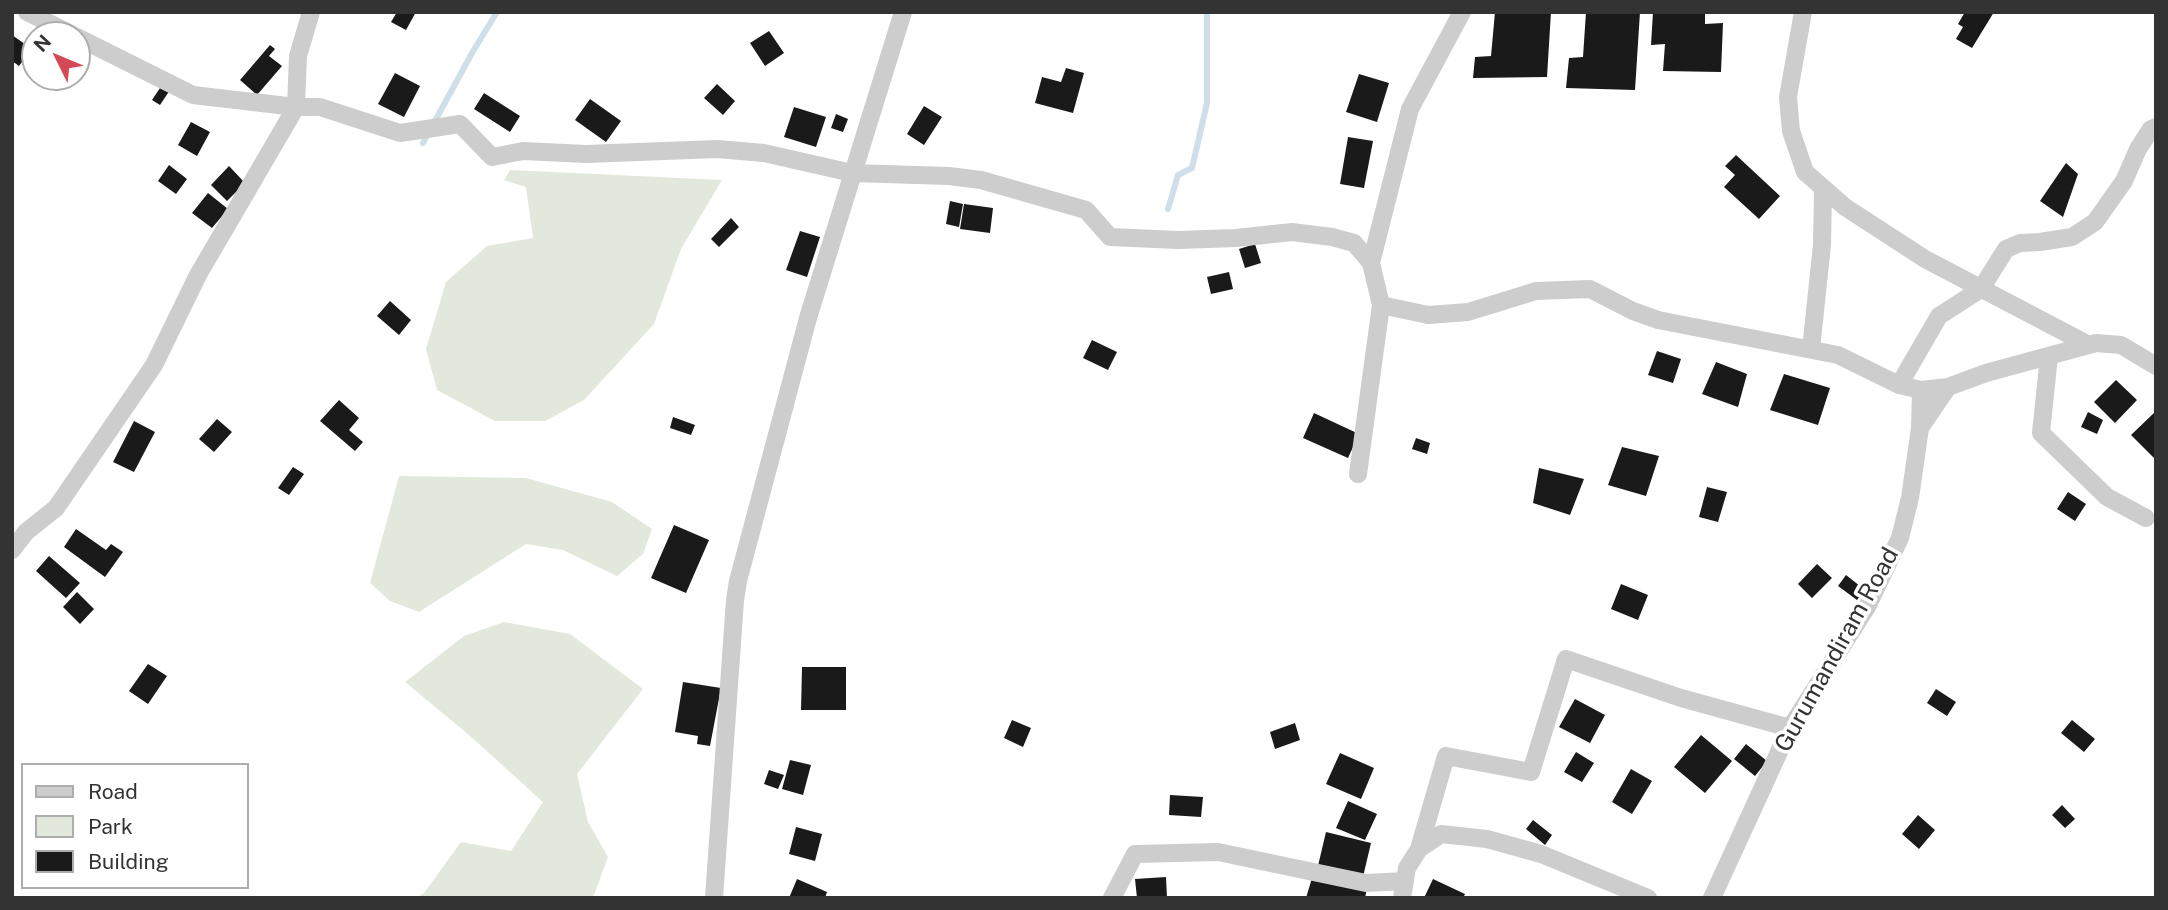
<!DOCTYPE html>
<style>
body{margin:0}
#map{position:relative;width:2168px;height:910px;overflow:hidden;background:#fff;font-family:"Public Sans",sans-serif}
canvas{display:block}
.frame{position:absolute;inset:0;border:14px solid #333;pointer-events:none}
.legend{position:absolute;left:21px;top:763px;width:228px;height:126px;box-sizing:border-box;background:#fff;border:2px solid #adadad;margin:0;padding:9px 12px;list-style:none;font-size:21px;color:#333}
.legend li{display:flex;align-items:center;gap:14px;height:35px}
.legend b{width:35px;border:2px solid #adadad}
.north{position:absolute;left:21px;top:21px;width:70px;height:70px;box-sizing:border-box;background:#fff;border:2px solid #adadad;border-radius:50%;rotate:313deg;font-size:19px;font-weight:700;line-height:28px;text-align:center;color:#333}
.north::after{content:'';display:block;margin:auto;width:24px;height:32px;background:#d54956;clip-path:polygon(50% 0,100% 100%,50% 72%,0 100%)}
</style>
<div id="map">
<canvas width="2168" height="910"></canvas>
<div class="frame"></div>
<ul class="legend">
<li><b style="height:9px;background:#cdcdcd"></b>Road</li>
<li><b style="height:19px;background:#e3e8dd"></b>Park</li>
<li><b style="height:19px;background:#1a1a1a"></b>Building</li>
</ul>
<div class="north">N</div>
</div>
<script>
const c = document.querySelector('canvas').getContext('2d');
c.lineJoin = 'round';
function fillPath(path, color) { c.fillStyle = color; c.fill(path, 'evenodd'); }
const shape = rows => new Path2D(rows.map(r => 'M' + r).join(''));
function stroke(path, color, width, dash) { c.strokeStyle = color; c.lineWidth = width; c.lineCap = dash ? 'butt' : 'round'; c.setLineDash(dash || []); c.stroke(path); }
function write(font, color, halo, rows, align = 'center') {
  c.font = font + ' "Public Sans",sans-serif'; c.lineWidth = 7; c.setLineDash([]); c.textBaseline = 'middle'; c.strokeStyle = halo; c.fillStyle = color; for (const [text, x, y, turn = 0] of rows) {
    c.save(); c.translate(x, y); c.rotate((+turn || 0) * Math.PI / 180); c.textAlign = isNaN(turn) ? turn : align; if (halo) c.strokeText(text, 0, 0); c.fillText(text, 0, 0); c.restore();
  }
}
fillPath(shape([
 [510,170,722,180,681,249,654,324,584,400,545,421,495,421,437,390,426,349,446,282,487,246,533,238,526,187,504,180],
 [399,476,526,478,612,502,652,529,643,554,617,576,563,550,526,544,419,612,390,601,370,583],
 [504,622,570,634,643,689,577,774,588,822,608,857,593,898,416,898,424,893,461,842,511,851,543,802,469,735,405,682,464,636]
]), '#e3e8dd');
stroke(shape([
 [423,143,472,53,497,12],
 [1168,209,1178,175,1192,168,1207,103,1207,12]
]), '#cedfe9', 6);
fillPath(shape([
 [397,12,416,12,406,30,391,22],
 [1495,12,1551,12,1547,77,1473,78,1475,57,1491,56],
 [1586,12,1640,12,1635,90,1566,88,1569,58,1583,57],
 [1653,12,1705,12,1705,24,1723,23,1721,72,1663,71,1665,44,1651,45],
 [1965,12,1994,12,1972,48,1956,39,1963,27,1958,24],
 [769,31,784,53,765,66,750,43],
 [12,35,32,49,19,66,12,61],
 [270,45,275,49,269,56,282,66,257,95,240,80],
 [1066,68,1084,73,1073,113,1035,103,1042,77,1061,82],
 [395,73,420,86,404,117,378,104],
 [1359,74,1389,83,1377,122,1346,112],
 [164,82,172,87,160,105,152,100],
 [717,84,735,101,723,115,704,98],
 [484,93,520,116,510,132,474,109],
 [590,99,621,121,606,142,575,120],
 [924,106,942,117,924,145,907,134],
 [794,107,826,117,816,147,784,137],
 [836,114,848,119,843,132,831,128],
 [191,122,210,132,197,156,178,145],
 [1348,137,1373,141,1364,188,1340,184],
 [1736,155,1780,196,1759,219,1724,187,1735,175,1725,166],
 [2066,163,2078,174,2063,217,2040,201],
 [169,165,187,179,176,194,158,181],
 [229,166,245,183,227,201,211,185],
 [208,193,228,209,212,228,192,213],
 [950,201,963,204,959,227,946,224],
 [964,204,993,208,990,233,960,229],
 [731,218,739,227,719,247,711,239],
 [800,231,820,237,807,277,786,270],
 [1255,244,1261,263,1245,268,1239,249],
 [1229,272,1233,289,1211,294,1207,277],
 [390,301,411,320,399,335,377,316],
 [1092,340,1117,352,1108,370,1083,358],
 [1657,351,1681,359,1673,383,1648,375],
 [1716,362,1747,374,1738,407,1702,394],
 [1784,374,1830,388,1818,425,1770,410],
 [2116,380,2137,400,2115,423,2094,402],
 [339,400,359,418,349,430,363,442,355,451,320,421],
 [2156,411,2156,460,2131,435],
 [2088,412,2103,420,2097,434,2081,427],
 [1314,413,1359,434,1348,458,1303,438],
 [673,417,695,425,691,435,670,428],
 [217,419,232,432,214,452,199,439],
 [134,421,155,432,134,472,113,462],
 [1416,438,1430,443,1427,454,1412,449],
 [1622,447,1659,456,1646,496,1608,485],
 [293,467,304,474,289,495,278,488],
 [1539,468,1584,479,1570,515,1533,503],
 [1707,487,1727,492,1718,522,1699,517],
 [2068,492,2086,504,2075,521,2057,509],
 [674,525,709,540,686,593,651,578],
 [76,529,106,550,111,544,123,552,105,577,64,547],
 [49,556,80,583,66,598,36,571],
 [1817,564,1832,578,1812,598,1798,584],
 [1846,575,1865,590,1857,600,1838,586],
 [1621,584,1648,595,1638,620,1611,609],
 [77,592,94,609,80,624,63,607],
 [148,664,167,676,148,704,129,691],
 [802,667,846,667,846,710,801,710],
 [683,682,721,688,710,746,697,744,698,736,675,732],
 [1936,689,1956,702,1947,716,1927,703],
 [1575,699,1605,715,1590,743,1559,727],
 [1012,720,1031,728,1023,747,1004,738],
 [2072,720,2095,739,2084,752,2061,733],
 [1295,723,1300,740,1275,749,1270,732],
 [1701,735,1732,761,1705,793,1674,767],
 [1746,744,1767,761,1755,776,1734,759],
 [1576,752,1594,763,1582,782,1564,772],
 [1340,753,1374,768,1361,799,1326,784],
 [790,760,811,765,803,795,782,789],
 [1631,769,1652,781,1632,814,1612,802],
 [769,770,784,775,778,789,764,784],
 [1170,795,1203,797,1201,817,1169,815],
 [1348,801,1377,814,1365,840,1336,828],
 [2062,805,2075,819,2065,828,2052,815],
 [1918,815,1935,830,1919,849,1902,834],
 [1533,820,1552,835,1545,845,1526,829],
 [796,827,822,834,815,861,789,854],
 [1326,832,1371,843,1362,881,1317,870],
 [1166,877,1167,898,1137,898,1135,879],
 [1312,878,1367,888,1365,898,1306,898],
 [797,879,827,892,825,898,789,898],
 [1433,879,1465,894,1463,898,1424,898]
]), '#1a1a1a');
stroke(shape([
 [27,12,73,35],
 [1803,12,1788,97,1791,131,1805,172,1845,207,1925,259,2087,344],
 [77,37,193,95,296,107,320,107,400,133,460,124,492,157,523,151,586,154,717,149,764,153,852,173,949,176,981,180,1086,210,1110,237,1178,240,1236,238,1292,232,1332,237,1354,243,1371,263,1381,305,1428,315,1468,312,1536,291,1590,289,1633,311,1658,320,1838,355,1899,385,1921,390,1948,387,1986,373,2096,343,2121,345,2156,366],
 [1371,263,1410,109,1462,12],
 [1811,349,1822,245,1823,188],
 [2049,356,2041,433,2107,497,2146,518],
 [1899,385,1939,316,1981,289,2006,249,2020,243,2040,242,2072,237,2095,222,2124,181,2138,149,2151,129,2156,127],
 [1920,428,1948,387],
 [1358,474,1381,305],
 [12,550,26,532,56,508,154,365,198,275,296,107,298,56,311,12],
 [1419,849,1446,756,1531,772,1566,659,1681,698,1790,728],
 [714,898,735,600,738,581,808,318,903,12],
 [1112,898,1135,854,1218,852,1366,883,1405,881],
 [1402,898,1407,868,1419,849,1441,834,1487,839,1541,854,1648,898],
 [1712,898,1790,728,1867,607,1900,538,1910,498,1920,428,1921,390]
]), '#cdcdcd', 18);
write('24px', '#333', '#fff', [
 ["Gurumandiram Road",1837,650,-61]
]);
</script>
